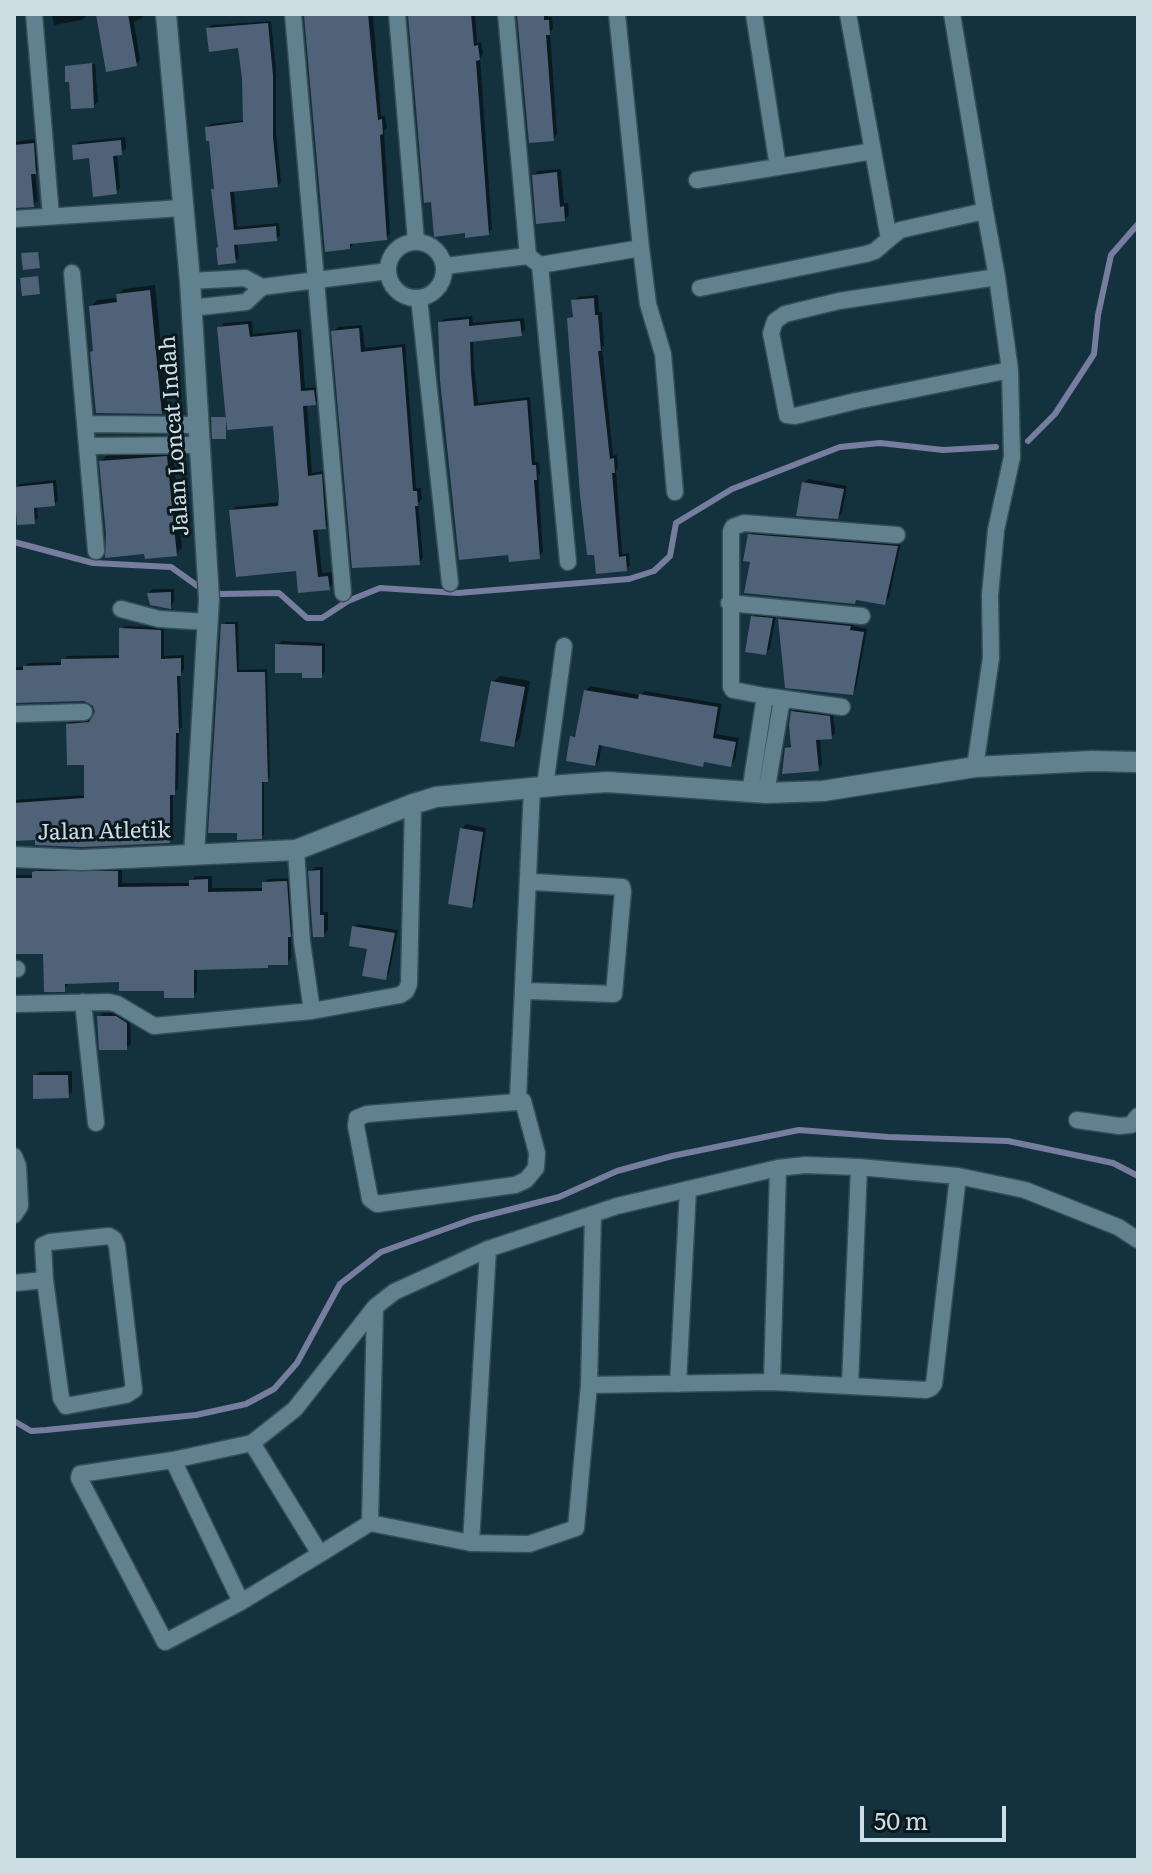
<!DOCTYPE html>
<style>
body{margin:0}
#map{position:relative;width:1152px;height:1874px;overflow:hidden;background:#13323d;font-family:Literata,serif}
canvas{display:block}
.frame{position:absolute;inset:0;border:16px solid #ccdde4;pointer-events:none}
.scale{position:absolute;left:860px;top:1806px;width:146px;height:36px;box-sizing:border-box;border:4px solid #ccdde4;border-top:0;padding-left:10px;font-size:24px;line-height:28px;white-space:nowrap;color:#ccdde4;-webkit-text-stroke:6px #0b181d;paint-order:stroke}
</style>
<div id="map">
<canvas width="1152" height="1874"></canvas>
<div class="frame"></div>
<div class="scale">50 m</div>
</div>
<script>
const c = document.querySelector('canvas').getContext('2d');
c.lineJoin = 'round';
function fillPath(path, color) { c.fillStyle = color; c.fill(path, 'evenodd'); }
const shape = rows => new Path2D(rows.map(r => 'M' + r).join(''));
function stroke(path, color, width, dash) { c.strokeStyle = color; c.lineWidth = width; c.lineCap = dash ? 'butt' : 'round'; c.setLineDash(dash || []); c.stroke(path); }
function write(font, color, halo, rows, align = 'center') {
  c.font = font + ' Literata,serif'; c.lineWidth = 6; c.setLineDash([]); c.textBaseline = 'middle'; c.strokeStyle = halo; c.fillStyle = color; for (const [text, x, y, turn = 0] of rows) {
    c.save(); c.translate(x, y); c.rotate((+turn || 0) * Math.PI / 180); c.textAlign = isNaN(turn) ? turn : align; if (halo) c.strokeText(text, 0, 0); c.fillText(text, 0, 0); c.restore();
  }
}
fillPath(shape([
 [52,14,86,14,86,16,82,20,54,25],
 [98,14,142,14,143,17,134,22,140,60,136,64],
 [308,14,373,14,381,116,385,116,387,128,384,131,390,234,386,238,354,243,350,248,306,16],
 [410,14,475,14,477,43,481,42,483,54,480,58,492,229,488,233],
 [519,14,548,14,548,17,552,17,553,28,550,32,557,134,553,139],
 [271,21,276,70,276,132,281,182,278,185,234,190,237,227,279,223,280,235,276,239,237,243,239,258,235,261,220,246,216,187,207,127,211,124,245,120,240,46,208,29,212,25],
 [95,64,98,102,93,106,71,80,67,67],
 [125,137,126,149,117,153,120,188,116,192,91,156,74,146,78,142],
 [37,139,40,168,35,173,38,200,33,205,14,207,14,142],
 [561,169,564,203,568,203,569,215,564,220,534,175,538,171],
 [155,285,167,406,161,412,95,349,91,306,97,300,119,298,118,294,124,289],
 [598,295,599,312,602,312,604,345,602,347,613,456,617,455,618,467,616,470,622,554,629,553,630,565,626,569,598,572,569,319,573,315,573,301,578,297],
 [472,316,473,323,524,318,525,330,521,334,473,339,474,366,478,403,530,397,535,462,539,462,540,474,538,476,543,552,539,557,510,560,440,323,444,319],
 [252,321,253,334,301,329,305,388,318,387,319,399,315,403,307,404,312,473,325,471,330,523,326,527,317,528,322,573,332,572,333,584,329,588,298,569,231,511,235,507,280,502,275,424,226,429,225,437,213,418,228,417,219,328,224,323],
 [362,325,365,348,405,344,416,488,421,488,422,499,418,503,423,558,419,563,333,332,338,327],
 [173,451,182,548,176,554,108,534,101,461,107,455],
 [808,479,847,486,842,513,838,517,804,483],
 [56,480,58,500,54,504,37,506,38,518,34,522,16,488,19,484],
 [754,531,901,542,889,598,884,603,858,598,854,602,752,561,750,535],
 [153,589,174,589,174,602,170,607,149,593],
 [758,613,776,615,770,648,765,653,753,617],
 [785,615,854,622,853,626,867,629,856,688,852,693,780,620],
 [226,622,238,622,239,670,267,669,270,777,264,780,264,834,261,837,223,625],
 [125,626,164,627,164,656,184,655,184,670,180,675,182,727,179,731,178,789,173,793,173,837,169,841,14,839,14,800,86,795,86,763,68,724,72,720,94,718,97,713,95,704,84,699,14,701,14,667,25,667,29,663,63,662,67,656,121,655,121,629],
 [282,641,325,643,325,671,321,676,304,671,277,645],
 [500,676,530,681,520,738,513,745,493,682],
 [590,686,640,695,645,691,722,704,716,734,739,738,735,760,731,765,706,760,702,765,602,744,599,760,595,764,572,737,577,733,586,691],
 [797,707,833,713,835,733,831,737,820,738,822,764,818,769,787,749,791,744,793,712],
 [466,824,486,828,475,902,471,906,462,829],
 [315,867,323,867,323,912,328,912,328,930,323,935,310,872],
 [122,868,122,883,191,883,195,876,212,876,212,888,264,888,264,883,268,879,291,878,294,931,291,934,291,958,287,963,271,963,267,966,197,968,197,992,193,996,121,980,69,982,64,990,45,952,14,952,14,875,34,875,39,869],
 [358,924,398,930,389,974,385,978,369,947,354,927],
 [103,1013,121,1013,130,1018,131,1044,126,1048,99,1017],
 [72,1071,72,1092,68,1096,35,1076,39,1072]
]), '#0007');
stroke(shape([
 [1028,441,1055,414,1094,354,1098,315,1111,255,1138,224],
 [14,542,93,563,171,567,199,587,221,594,279,593,307,618,322,618,348,601,380,588,458,593,629,579,654,571,670,556,676,523,732,489,840,447,880,443,943,450,996,447],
 [14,1421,31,1431,46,1430,196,1415,246,1404,274,1389,297,1363,340,1284,381,1252,473,1219,559,1197,617,1171,672,1156,799,1130,888,1137,1008,1141,1113,1163,1138,1176]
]), '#777d9f', 6);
fillPath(shape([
 [96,14,128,14,137,66,106,72],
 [368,14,378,120,382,119,383,134,380,135,387,240,350,244,350,249,325,252,304,15],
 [408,14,471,14,474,46,478,45,480,60,476,61,489,235,465,238,465,233,434,237,431,202,424,203],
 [517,14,544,14,544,20,549,20,550,35,546,35,554,141,529,143],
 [268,23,273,75,273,137,278,187,230,192,234,230,276,226,277,241,234,245,236,263,218,265,216,248,218,247,211,189,214,189,209,141,206,141,205,127,243,122,242,79,238,48,209,52,206,28],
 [92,63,94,108,71,109,69,82,65,82,65,66],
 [121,140,122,155,113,156,117,194,93,197,89,158,73,160,72,145],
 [34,143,36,174,31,174,34,207,14,208,14,145],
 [557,172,560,207,564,206,565,221,536,224,532,175],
 [38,252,40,268,23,270,21,253],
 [38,276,40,294,22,296,20,278],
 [150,290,162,414,96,413,90,352,93,351,89,306,117,302,116,294],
 [594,298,595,315,598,315,601,351,598,351,610,459,614,458,615,473,612,473,619,557,626,556,627,571,596,574,594,555,587,555,580,495,567,318,573,317,571,300],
 [469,319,469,326,520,321,522,336,470,342,471,372,474,406,527,400,532,465,536,465,537,480,534,480,540,559,509,562,508,555,459,560,440,380,438,322],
 [248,324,250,337,297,332,301,391,314,390,316,405,303,406,308,476,322,474,326,529,313,530,318,577,328,576,330,590,298,593,296,571,236,577,229,510,278,506,279,497,273,426,227,430,217,327],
 [359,328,361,352,402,347,413,491,417,491,418,506,415,506,420,565,352,568,331,331],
 [211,417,226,417,226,439,212,439],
 [167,456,177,556,145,559,144,554,105,558,106,534,99,461],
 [802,482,844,489,838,519,796,516],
 [53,483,55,506,34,508,35,524,17,525,14,487],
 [748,534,898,546,885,605,856,600,855,604,744,593,750,562,743,561],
 [171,592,171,609,150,605,147,593],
 [751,616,773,618,766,655,745,652],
 [778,619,851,626,850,630,864,632,853,695,785,688],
 [221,624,235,624,237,672,265,672,268,782,262,782,262,839,237,840,237,833,208,833],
 [119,628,161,630,161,659,181,658,181,676,177,676,179,733,176,733,175,795,170,795,170,843,82,847,35,845,35,840,14,841,14,803,84,798,84,765,67,765,66,724,89,722,95,712,93,706,84,701,14,703,14,670,23,670,23,666,61,665,61,659,119,658],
 [275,644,322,646,322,678,302,678,302,673,275,673],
 [491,681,525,687,514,747,480,741],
 [584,690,638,699,639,694,718,707,713,738,736,742,731,767,704,762,703,767,599,745,595,766,566,761,570,736,575,737],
 [791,711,830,716,832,739,816,740,819,771,782,774,785,748,791,747,789,725],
 [460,828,483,832,472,908,448,904],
 [320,870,320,915,324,915,324,937,313,937,308,871],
 [118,871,118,887,189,886,189,880,208,879,208,892,262,891,262,882,287,881,291,937,288,937,288,965,268,965,268,968,194,970,194,998,164,998,164,991,119,991,119,982,65,984,65,992,44,992,43,954,14,954,14,878,32,878,32,872,36,871],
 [352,926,395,933,386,980,362,976,367,949,349,946],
 [97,1016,116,1016,127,1023,127,1050,99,1050],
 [33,1075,68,1075,69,1098,33,1099]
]), '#506278');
const minor = shape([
 [34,14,51,216],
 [293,14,343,593],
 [397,14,416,241],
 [506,14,528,256],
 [754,14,778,167,873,151],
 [848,14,889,239,900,230,985,211,997,277],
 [952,14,985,211],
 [697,180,778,167],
 [14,219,182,208],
 '388 270a28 28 0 1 1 56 0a28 28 0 1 1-56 0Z',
 [641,248,648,304,663,354,675,492],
 [540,265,641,248,617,14],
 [445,266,528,256,540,265,568,562],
 [72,273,96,551],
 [190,281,245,278,262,287],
 [700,288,866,254,875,251,889,239],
 [419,298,450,583],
 [191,308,246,302,262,287,388,271],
 [85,424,199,425],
 [87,446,201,445],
 [729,603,862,616],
 [121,609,159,619,208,622],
 [842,707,765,696,733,690,731,687,731,531,733,527,744,523,897,535],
 [14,714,84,712],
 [975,767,991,658,990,595,996,530,1012,457,1010,370,856,401,795,416,787,415,771,333,775,321,785,314,839,301,997,277,1010,370],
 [545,786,564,646],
 [750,792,765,696],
 [766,793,782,699],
 [296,850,302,942,312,1011],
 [14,969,17,969],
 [528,991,614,994,623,891,622,887,533,882],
 [83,1002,96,1123],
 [14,1004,109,1002,117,1004,154,1026,312,1011,400,995,406,991,409,984,413,804],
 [516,1102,523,1101,537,1153,536,1168,526,1180,515,1185,377,1204,370,1199,356,1126,357,1118,367,1114,516,1102,518,1098,532,788],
 [1077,1120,1119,1126,1131,1125,1138,1116],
 [14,1156,18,1166,20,1206,14,1215],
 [109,1236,114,1239,117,1246,134,1390,126,1395,66,1406,61,1398,45,1280,43,1245,50,1242,109,1236],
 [488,1249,471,1543,529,1544,576,1528,589,1385,772,1382,926,1390,931,1388,934,1384,958,1176],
 [14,1283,45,1280],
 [375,1307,370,1523,471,1543],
 [772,1382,778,1168],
 [678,1384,688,1189],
 [589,1385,593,1214],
 [850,1385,859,1167],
 [252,1443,320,1554,370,1523],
 [173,1460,241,1602,320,1554],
 [241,1602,165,1642,79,1478,80,1474,173,1460,252,1443,295,1409,375,1307,394,1292,488,1249,617,1206,778,1168,805,1165,859,1167,958,1176,1025,1190,1118,1227,1138,1240]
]);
const tertiary = shape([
 [166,14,190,281,209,599,194,855],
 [14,857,82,860,296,850,413,804,436,797,563,785,607,782,766,793,823,791,975,767,1092,761,1138,762]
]);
stroke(minor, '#354d56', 19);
stroke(tertiary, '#354d56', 23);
stroke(minor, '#60818d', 16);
stroke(tertiary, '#60818d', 20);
write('22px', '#ccdde4', '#0b181d', [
 ["Jalan Loncat Indah",175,436,-94],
 ["Jalan Atletik",104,832,-1]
]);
</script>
